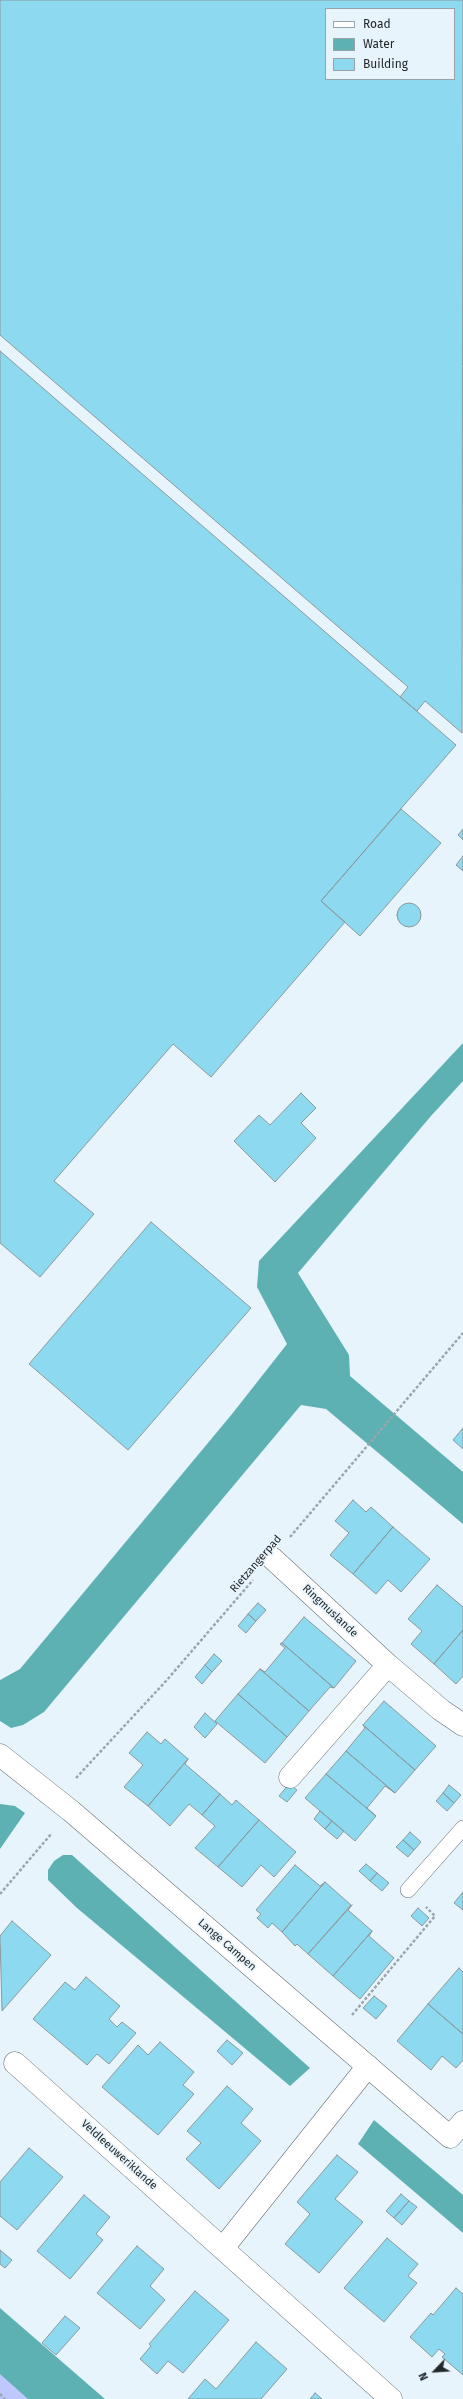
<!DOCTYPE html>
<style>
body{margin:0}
#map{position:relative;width:463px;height:2399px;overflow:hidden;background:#e8f4fc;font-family:"Fira Sans",sans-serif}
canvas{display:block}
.legend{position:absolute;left:325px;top:8px;width:130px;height:72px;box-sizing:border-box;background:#e8f4fc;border:1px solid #99a2a8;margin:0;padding:5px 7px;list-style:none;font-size:12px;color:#22272a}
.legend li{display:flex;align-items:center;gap:8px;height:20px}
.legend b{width:20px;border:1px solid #99a2a8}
.north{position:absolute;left:415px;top:2351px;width:40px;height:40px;-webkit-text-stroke:3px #e8f4fc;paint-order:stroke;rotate:245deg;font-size:11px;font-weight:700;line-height:16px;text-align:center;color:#22272a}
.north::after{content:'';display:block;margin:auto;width:14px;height:18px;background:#22272a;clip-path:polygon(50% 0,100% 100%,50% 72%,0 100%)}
</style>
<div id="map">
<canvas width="463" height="2399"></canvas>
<ul class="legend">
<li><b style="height:5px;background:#fff"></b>Road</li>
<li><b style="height:11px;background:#5eb1b3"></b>Water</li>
<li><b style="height:11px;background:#8dd9ef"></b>Building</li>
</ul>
<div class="north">N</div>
</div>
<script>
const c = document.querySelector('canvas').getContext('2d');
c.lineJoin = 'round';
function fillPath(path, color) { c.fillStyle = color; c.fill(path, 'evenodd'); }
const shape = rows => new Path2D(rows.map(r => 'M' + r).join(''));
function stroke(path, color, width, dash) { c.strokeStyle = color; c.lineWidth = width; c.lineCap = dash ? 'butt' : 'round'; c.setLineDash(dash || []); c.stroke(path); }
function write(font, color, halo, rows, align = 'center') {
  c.font = font + ' "Fira Sans",sans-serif'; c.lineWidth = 3.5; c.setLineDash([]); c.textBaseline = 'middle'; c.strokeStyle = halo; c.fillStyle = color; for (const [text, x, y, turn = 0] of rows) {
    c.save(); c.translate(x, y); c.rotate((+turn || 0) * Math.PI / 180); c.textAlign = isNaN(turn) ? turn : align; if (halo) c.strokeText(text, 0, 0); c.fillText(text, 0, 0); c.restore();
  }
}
fillPath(shape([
 [0,2366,39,2399,0,2399]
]), '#bec8fd');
fillPath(shape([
 [463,1043,463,1081,431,1116,298,1273,349,1355,350,1376,463,1472,463,1524,326,1409,301,1405,44,1712,23,1725,11,1728,0,1721,0,1680,20,1669,232,1414,287,1344,257,1287,259,1261],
 [0,1804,15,1806,25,1813,0,1849],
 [63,1855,72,1855,310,2068,290,2086,77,1908,48,1880,48,1870,54,1861],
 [374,2120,463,2195,463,2233,358,2144],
 [0,2308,105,2399,28,2399,0,2374]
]), '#5eb1b3');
const building = shape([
 [0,0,463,0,462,733,425,701,417,711,400,697,408,687,0,335,0,0],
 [326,9,454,9,454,79,326,79,326,9],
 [0,351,456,745,321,901,345,922,211,1077,173,1044,54,1181,94,1214,40,1277,0,1243,0,351],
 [401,809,441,843,360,936,321,901,401,809],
 [463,829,463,840,458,835,463,829],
 [463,856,463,871,456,865,463,856],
 '397 915a12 12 0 1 1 24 0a12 12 0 1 1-24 0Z',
 [301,1093,316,1108,301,1123,316,1138,275,1182,234,1141,259,1115,270,1125,301,1093],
 [151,1222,251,1308,128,1450,29,1364,151,1222],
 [463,1428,463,1449,453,1440,463,1428],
 [353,1500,366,1512,371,1507,393,1527,353,1574,330,1555,349,1533,335,1521,353,1500],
 [393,1527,430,1559,401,1592,388,1580,376,1594,353,1574,393,1527],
 [437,1585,463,1607,463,1630,434,1664,411,1644,422,1631,408,1619,437,1585],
 [258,1603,266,1610,256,1621,248,1614,258,1603],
 [248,1614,256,1621,246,1633,238,1626,248,1614],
 [304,1617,356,1661,334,1688,282,1643,304,1617],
 [463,1630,463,1676,456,1684,434,1664,463,1630],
 [282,1643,334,1688,330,1687,309,1711,260,1669,265,1672,285,1648,280,1644,282,1643],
 [214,1654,222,1661,212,1672,205,1665,214,1654],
 [205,1665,212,1672,202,1684,195,1677,205,1665],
 [260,1669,309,1711,287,1737,238,1694,260,1669],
 [238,1694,287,1737,265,1763,215,1721,238,1694],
 [384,1701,436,1746,415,1770,363,1725,384,1701],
 [205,1713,217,1724,205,1738,194,1727,205,1713],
 [363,1725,415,1770,395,1793,346,1751,365,1728,363,1725],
 [147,1732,161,1744,165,1739,188,1759,148,1806,124,1787,143,1765,129,1753,147,1732],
 [346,1751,395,1793,385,1786,367,1808,376,1816,326,1774,346,1751],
 [188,1759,185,1764,220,1794,202,1815,189,1804,170,1826,148,1806,188,1759],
 [326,1774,376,1816,355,1841,305,1798,326,1774],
 [289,1784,297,1790,287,1802,279,1796,289,1784],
 [449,1785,461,1795,454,1803,443,1793,449,1785],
 [443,1793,454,1803,447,1811,436,1801,443,1793],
 [220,1794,232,1805,236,1800,259,1820,218,1867,195,1848,215,1826,202,1815,220,1794],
 [320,1811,332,1821,325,1829,314,1819,320,1811],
 [259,1820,296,1852,274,1877,261,1865,242,1887,218,1867,259,1820],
 [332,1821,344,1831,337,1839,325,1829,332,1821],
 [410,1832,421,1842,414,1850,403,1840,410,1832],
 [403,1840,414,1850,408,1857,396,1847,403,1840],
 [366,1864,377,1873,370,1881,359,1871,366,1864],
 [295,1865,320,1886,325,1882,282,1932,272,1923,268,1928,257,1918,261,1914,256,1910,295,1865],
 [377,1873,389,1883,382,1891,370,1881,377,1873],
 [325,1882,351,1905,308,1954,297,1944,295,1946,282,1932,325,1882],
 [463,1892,463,1910,454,1903,463,1892],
 [352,1905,348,1910,372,1931,333,1976,308,1954,352,1905],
 [418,1908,429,1918,422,1926,411,1916,418,1908],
 [12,1921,51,1955,2,2011,0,1936,12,1921],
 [372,1931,369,1936,394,1958,360,1999,333,1976,372,1931],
 [459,1968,463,1972,463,2034,428,2004,459,1968],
 [86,1977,120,2006,109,2019,117,2027,122,2022,136,2033,109,2064,97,2054,87,2065,33,2019,65,1982,75,1990,86,1977],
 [374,1996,387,2006,376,2019,363,2008,374,1996],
 [428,2004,463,2034,463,2060,456,2068,442,2056,431,2070,397,2041,428,2004],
 [227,2040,243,2053,232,2065,217,2051,227,2040],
 [160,2042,194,2072,183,2085,194,2094,158,2135,102,2087,138,2045,148,2055,160,2042],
 [227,2086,253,2109,241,2123,261,2141,219,2189,186,2159,201,2143,187,2131,227,2086],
 [29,2148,63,2177,17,2230,0,2216,0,2182,29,2148],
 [337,2155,358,2172,335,2199,363,2222,319,2273,285,2244,310,2214,297,2202,337,2155],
 [401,2194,409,2201,394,2218,386,2211,401,2194],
 [84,2195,110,2217,96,2234,103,2240,70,2279,37,2251,84,2195],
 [409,2201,417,2207,402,2225,394,2218,409,2201],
 [387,2238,418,2264,408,2276,417,2283,384,2322,344,2288,387,2238],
 [137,2246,164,2269,150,2286,165,2300,140,2329,97,2293,137,2246],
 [0,2250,12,2260,5,2268,0,2264,0,2250],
 [456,2288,463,2294,463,2375,442,2357,445,2354,439,2349,432,2357,410,2337,431,2313,433,2315,456,2288],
 [195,2291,229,2320,183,2373,168,2361,157,2374,140,2359,151,2346,149,2344,195,2291],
 [65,2316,80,2328,56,2355,42,2343,65,2316],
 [256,2342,287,2369,261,2399,188,2399,205,2379,216,2389,256,2342],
 [315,2393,322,2399,310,2399,315,2393]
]);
fillPath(building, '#8dd9ef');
stroke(building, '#8b999d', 1);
const lane = shape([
 [408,1890,463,1828]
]);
const street = shape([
 [272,1558,388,1665,441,1710,463,1725],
 [0,1755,71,1811,450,2137,463,2122],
 [290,1777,388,1665],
 [15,2063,391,2399],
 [223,2248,368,2066]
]);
stroke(lane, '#657077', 16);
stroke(street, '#657077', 23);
stroke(shape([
 [290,1537,463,1333],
 [76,1778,166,1681,253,1580],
 [0,1894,52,1833],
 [352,2015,435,1916,426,1907],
 [0,2394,5,2399]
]), '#9ba5ab', 2.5, [3, 2]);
stroke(lane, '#fff', 15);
stroke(street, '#fff', 22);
write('11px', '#22272a', '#e8f4fc', [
 ["Rietzangerpad",256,1564,-49],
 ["Ringmuslande",330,1611,43],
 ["Lange Campen",227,1945,41],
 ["Veldleeuweriklande",119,2155,42]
]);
</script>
